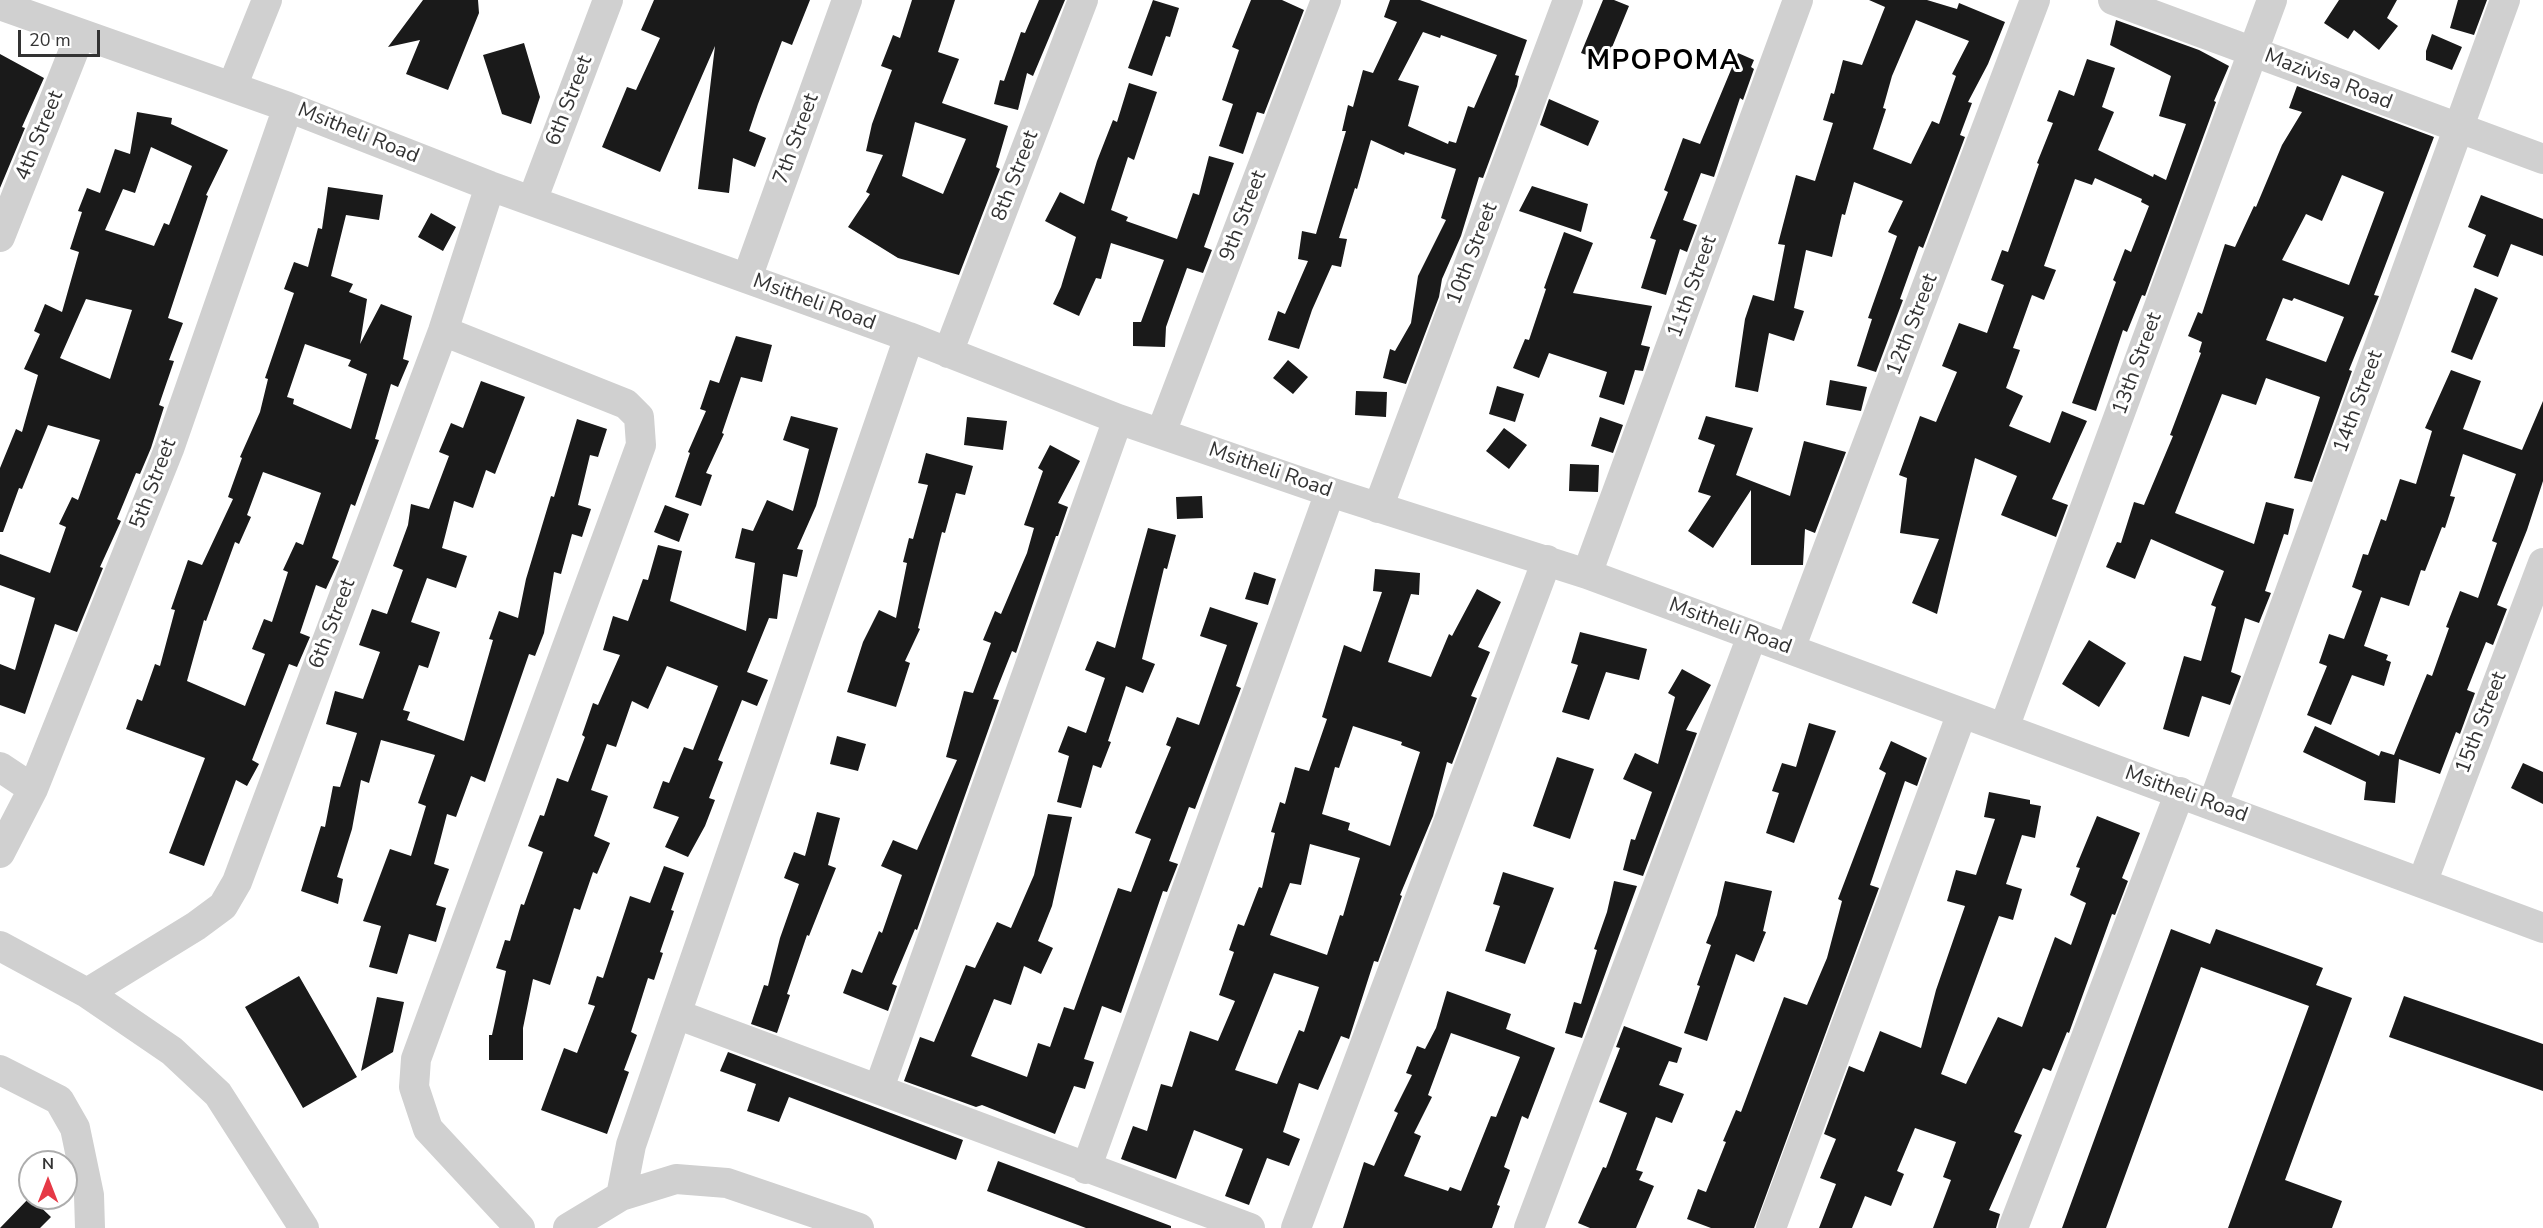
<!DOCTYPE html>
<style>
body{margin:0}
#map{position:relative;width:2543px;height:1228px;overflow:hidden;background:#fff;font-family:"Nunito Sans",sans-serif}
canvas{display:block}
.north{position:absolute;left:18px;top:1150px;width:60px;height:60px;box-sizing:border-box;background:#fff;border:2px solid #adadad;border-radius:50%;rotate:0deg;font-size:16px;font-weight:700;line-height:24px;text-align:center;color:#333}
.north::after{content:'';display:block;margin:auto;width:21px;height:27px;background:#e63946;clip-path:polygon(50% 0,100% 100%,50% 72%,0 100%)}
.scale{position:absolute;left:18px;top:30px;width:82px;height:27px;box-sizing:border-box;border:3px solid #333;border-top:0;padding-left:8px;font-size:18px;line-height:21px;white-space:nowrap;color:#333;-webkit-text-stroke:4px #fff;paint-order:stroke}
</style>
<div id="map">
<canvas width="2543" height="1228"></canvas>
<div class="north">N</div>
<div class="scale">20 m</div>
</div>
<script>
const c = document.querySelector('canvas').getContext('2d');
c.lineJoin = 'round';
function fillPath(path, color) { c.fillStyle = color; c.fill(path, 'evenodd'); }
const shape = rows => new Path2D(rows.map(r => 'M' + r).join(''));
function stroke(path, color, width, dash) { c.strokeStyle = color; c.lineWidth = width; c.lineCap = dash ? 'butt' : 'round'; c.setLineDash(dash || []); c.stroke(path); }
function write(font, color, halo, rows, align = 'center') {
  c.font = font + ' "Nunito Sans",sans-serif'; c.lineWidth = 6; c.setLineDash([]); c.textBaseline = 'middle'; c.strokeStyle = halo; c.fillStyle = color; for (const [text, x, y, turn = 0] of rows) {
    c.save(); c.translate(x, y); c.rotate((+turn || 0) * Math.PI / 180); c.textAlign = isNaN(turn) ? turn : align; if (halo) c.strokeText(text, 0, 0); c.fillText(text, 0, 0); c.restore();
  }
}
fillPath(shape([
 [423,0,478,0,479,13,448,90,406,74,420,40,388,47],
 [654,0,810,0,792,45,782,41,758,104,749,131,766,138,755,167,733,158,729,193,698,189,715,46,660,172,602,147,627,87,636,90,660,38,641,30],
 [912,0,955,0,938,52,959,59,942,103,1008,126,996,167,1000,169,959,275,898,258,848,227,870,194,866,192,883,155,866,151,872,124,892,70,881,66,893,35,900,38],
 [915,122,966,139,943,194,902,176],
 [1039,0,1065,0,1033,76,1027,73,1018,110,994,104,1000,80,1004,81,1021,32,1025,33],
 [1153,0,1179,8,1170,37,1166,36,1152,76,1128,68],
 [1251,0,1282,0,1304,10,1264,114,1257,112,1243,154,1219,146,1233,104,1222,100,1239,50,1232,47],
 [1390,0,1420,0,1527,40,1515,75,1519,76,1517,86,1483,178,1479,177,1461,236,1442,279,1439,297,1406,384,1383,378,1390,349,1395,351,1411,323,1418,276,1446,220,1441,218,1456,169,1405,152,1404,155,1371,140,1357,189,1355,188,1339,238,1347,239,1341,267,1332,265,1312,310,1299,349,1268,340,1278,311,1285,314,1308,261,1298,259,1302,231,1316,234,1346,131,1342,131,1348,105,1353,107,1363,70,1373,73,1397,22,1384,17],
 [1423,32,1440,38,1441,35,1497,55,1474,108,1468,106,1456,143,1449,141,1448,144,1408,126,1419,86,1398,80],
 [1603,0,1614,0,1629,6,1606,62,1581,53],
 [1869,0,1927,0,1957,9,1959,3,2005,22,1988,64,1968,102,1972,103,1960,135,1965,137,1923,248,1919,246,1900,299,1903,300,1876,372,1857,366,1872,319,1868,318,1897,236,1888,232,1903,201,1854,182,1845,215,1842,214,1832,257,1806,250,1794,308,1804,311,1794,341,1769,333,1758,392,1735,387,1745,319,1753,295,1774,301,1785,245,1778,244,1796,175,1815,181,1833,123,1823,120,1831,93,1834,94,1843,60,1862,65,1883,12,1885,7],
 [1916,20,1969,41,1952,74,1956,76,1939,124,1932,121,1911,164,1873,149,1886,109,1883,108,1892,76],
 [2339,0,2397,0,2387,18,2398,26,2379,50,2354,30,2348,39,2324,23],
 [2458,0,2487,0,2474,35,2450,28],
 [2116,20,2199,50,2229,66,2214,101,2216,102,2145,296,2142,295,2127,332,2123,330,2096,411,2072,403,2116,282,2113,280,2125,249,2131,252,2149,206,2141,202,2142,199,2095,178,2092,185,2075,179,2044,266,2056,270,2044,300,2032,295,2013,348,2020,350,2006,388,2023,396,2009,426,2050,443,2062,411,2087,421,2052,499,2068,505,2056,537,2001,515,2017,476,1975,458,1937,614,1912,603,1939,539,1900,533,1907,478,1899,475,1920,416,1936,422,1957,372,1942,366,1959,323,1987,333,2004,285,1991,280,2002,250,2008,252,2039,164,2037,163,2053,123,2047,121,2059,90,2074,96,2087,59,2115,68,2102,107,2114,112,2098,150,2153,177,2154,174,2166,180,2186,124,2159,116,2171,76,2110,45],
 [2432,34,2462,47,2452,70,2426,60,2426,51],
 [524,43,540,97,531,124,502,114,483,55],
 [1738,53,1754,60,1751,67,1754,69,1743,100,1740,98,1714,177,1701,173,1683,220,1697,225,1687,252,1680,249,1666,295,1641,288,1656,240,1650,238,1668,192,1664,190,1683,138,1700,144],
 [0,54,44,78,22,127,25,128,0,188],
 [1129,83,1157,92,1134,160,1128,157,1111,210,1128,217,1126,221,1177,239,1193,193,1199,195,1209,156,1234,163,1204,247,1212,250,1203,273,1187,268,1166,327,1165,347,1133,346,1133,322,1141,322,1164,260,1111,243,1101,279,1096,278,1079,316,1053,304,1061,287,1076,237,1045,221,1060,192,1084,204,1097,161,1113,120,1117,122],
 [2297,86,2434,137,2374,295,2379,296,2349,370,2352,371,2312,482,2294,478,2320,397,2266,378,2256,405,2222,394,2175,513,2254,544,2266,502,2294,509,2288,535,2284,534,2265,591,2271,593,2259,623,2245,618,2231,672,2241,676,2230,705,2202,696,2189,737,2163,729,2184,656,2201,661,2216,607,2211,605,2224,571,2151,539,2135,579,2106,567,2117,542,2121,543,2134,502,2144,505,2173,436,2170,435,2201,353,2199,352,2202,342,2188,336,2198,312,2202,314,2225,244,2235,247,2254,206,2256,207,2282,145,2302,112,2289,108],
 [2342,175,2384,192,2349,285,2282,260,2306,214,2322,221],
 [2283,298,2292,301,2294,298,2344,317,2326,362,2266,340],
 [1549,99,1599,121,1588,146,1540,125],
 [137,112,172,118,171,124,228,150,206,195,208,196,168,318,183,323,169,360,174,361,159,405,164,407,151,448,140,474,136,473,117,519,121,521,100,567,103,568,77,632,55,624,25,714,0,705,0,664,15,670,35,598,0,585,0,554,50,573,66,527,59,524,72,497,78,500,100,440,48,425,22,489,19,488,3,532,0,532,0,468,16,429,22,432,38,375,24,369,40,334,34,331,45,304,62,312,79,252,70,249,82,212,78,211,87,188,100,193,115,149,130,154],
 [151,147,192,166,169,225,164,223,154,246,105,230,123,189,135,193],
 [86,299,132,310,110,379,60,358],
 [1532,186,1588,204,1581,232,1519,211],
 [328,187,383,195,379,220,346,215,331,276,353,284,349,292,367,299,360,344,381,304,412,316,403,359,409,361,398,387,391,384,375,439,379,440,355,506,351,504,332,558,339,561,326,589,316,585,300,633,310,637,297,667,289,664,252,760,259,764,247,786,236,780,204,866,169,853,205,758,126,729,137,699,142,701,155,664,160,666,175,610,171,609,188,560,202,565,233,499,228,497,242,458,240,457,260,412,268,379,265,378,294,293,284,289,294,262,308,267,318,228,322,229],
 [305,344,351,360,348,366,367,374,351,429,293,404,294,399,287,397],
 [263,472,321,493,303,545,296,542,283,570,288,572,272,622,264,619,252,649,265,654,245,706,187,681,204,620,206,621,235,542,239,544,251,517,247,515],
 [2481,195,2543,219,2543,256,2511,244,2498,277,2473,267,2486,235,2468,227],
 [431,213,456,227,443,251,418,237],
 [1564,232,1593,243,1573,293,1652,306,1641,345,1650,347,1643,371,1635,370,1624,405,1599,397,1607,372,1549,353,1539,378,1513,368,1525,339,1529,340,1546,289,1544,288],
 [2475,288,2498,298,2472,360,2451,352],
 [736,336,772,345,762,382,741,377,722,433,724,434,706,473,712,475,701,506,675,497,690,453,688,452,706,411,700,409,710,380,719,383],
 [1288,360,1308,377,1293,394,1273,378],
 [2451,370,2481,381,2463,429,2522,450,2543,401,2543,481,2527,530,2497,605,2507,609,2493,645,2486,642,2467,690,2475,693,2460,734,2456,732,2440,774,2399,759,2395,803,2364,800,2366,782,2303,752,2315,726,2379,756,2381,751,2394,755,2427,674,2432,676,2449,628,2446,627,2460,591,2478,598,2497,543,2492,541,2516,474,2463,454,2450,496,2455,497,2445,528,2442,527,2425,571,2421,570,2409,606,2381,597,2364,646,2388,655,2386,660,2391,662,2384,686,2352,675,2331,725,2307,715,2327,666,2319,663,2329,634,2344,639,2362,591,2352,587,2363,554,2368,555,2381,519,2386,521,2400,479,2416,484,2432,431,2425,428],
 [1830,380,1867,387,1861,411,1826,405],
 [481,381,525,397,495,474,486,470,473,508,454,501,442,548,467,556,456,588,427,578,411,622,440,632,428,668,419,665,403,710,410,712,407,720,464,741,493,640,489,639,499,611,518,618,526,579,551,496,554,497,577,419,607,429,598,457,590,455,578,505,591,509,582,537,572,534,561,574,554,572,544,633,535,656,529,654,485,782,471,776,456,817,447,814,434,864,449,869,436,905,446,908,436,942,409,934,397,974,369,967,381,926,363,921,390,849,411,856,426,806,418,803,435,755,381,740,369,783,361,780,352,829,337,877,343,879,338,904,301,891,321,826,325,827,333,786,340,787,357,733,326,724,335,691,363,699,380,652,359,645,372,609,387,614,403,570,393,566,408,525,411,504,429,509,449,456,439,452,451,423,463,428],
 [1497,386,1524,394,1515,422,1489,414],
 [1356,391,1387,392,1386,417,1355,415],
 [791,416,838,428,816,506,797,549,803,550,797,577,783,574,777,619,769,618,747,672,768,680,757,706,742,700,718,760,723,762,709,798,715,800,705,826,688,857,665,847,679,817,653,808,663,781,669,783,684,747,693,750,718,686,667,666,648,709,632,701,616,747,607,744,591,790,608,796,594,836,610,843,597,874,593,872,580,910,574,908,550,985,533,979,523,1028,523,1060,489,1060,489,1035,492,1035,506,971,496,968,505,940,510,941,521,904,524,905,543,852,528,846,540,815,544,816,557,778,568,782,585,737,582,735,593,703,598,705,620,655,603,650,613,616,628,621,643,579,648,580,658,545,682,551,670,601,746,631,755,563,735,558,742,528,753,531,767,500,793,511,809,449,783,440],
 [1706,416,1753,428,1736,475,1790,496,1804,441,1846,452,1815,533,1805,529,1803,565,1751,565,1751,490,1713,548,1688,531,1711,496,1698,492,1715,445,1698,439],
 [967,417,1007,421,1003,450,964,445],
 [1600,417,1623,425,1613,453,1591,446],
 [1504,428,1527,445,1509,469,1486,451],
 [1050,445,1080,461,1058,503,1068,507,1058,536,1056,536,1016,653,1012,651,993,699,999,700,917,930,915,929,892,984,897,986,888,1011,843,993,852,969,862,973,879,931,882,933,902,875,881,866,893,840,917,850,957,760,946,757,964,691,973,693,991,643,983,640,995,611,1001,614,1027,553,1034,528,1024,525,1043,471,1038,468],
 [926,453,973,466,965,495,956,493,945,533,942,532,918,628,920,629,905,661,910,663,896,707,847,692,863,642,879,610,896,618,907,563,903,562,909,538,913,539,928,485,918,483],
 [1570,464,1599,465,1598,492,1569,491],
 [1202,496,1203,518,1177,519,1176,497],
 [665,505,689,514,679,542,654,532],
 [1148,528,1176,535,1167,569,1164,568,1142,659,1155,664,1143,693,1126,686,1108,741,1111,742,1101,768,1093,765,1081,808,1057,802,1069,756,1058,752,1068,726,1086,733,1105,678,1085,670,1097,641,1115,648],
 [1375,569,1420,573,1419,595,1411,594,1388,662,1431,677,1449,634,1452,636,1477,589,1501,602,1478,647,1490,652,1471,696,1477,698,1452,764,1447,762,1433,816,1400,895,1402,896,1378,962,1374,961,1349,1039,1341,1036,1318,1090,1299,1083,1283,1132,1300,1139,1289,1166,1267,1158,1249,1205,1225,1196,1243,1149,1194,1130,1176,1179,1121,1159,1133,1126,1147,1131,1161,1084,1172,1087,1190,1031,1218,1041,1235,1001,1219,995,1234,952,1229,950,1238,924,1244,926,1259,887,1262,888,1275,833,1271,832,1280,802,1285,804,1295,767,1309,771,1327,719,1322,717,1344,645,1361,652,1382,592,1373,591],
 [1353,726,1402,742,1401,745,1420,752,1390,846,1348,830,1350,823,1322,814,1335,767,1339,768],
 [1310,844,1360,858,1343,916,1340,915,1327,955,1270,935,1290,883,1301,885],
 [1274,973,1319,987,1304,1032,1299,1030,1277,1084,1235,1070],
 [1254,572,1276,579,1268,605,1245,599],
 [1210,607,1258,623,1236,686,1241,688,1195,809,1189,807,1169,861,1178,864,1167,892,1163,891,1121,1013,1102,1006,1084,1059,1094,1062,1085,1089,1074,1086,1055,1134,982,1105,976,1107,904,1081,920,1037,934,1042,966,965,975,968,997,922,1011,928,1034,875,1048,814,1072,817,1052,906,1038,941,1053,948,1041,974,1024,966,1011,1005,994,999,971,1056,1027,1077,1038,1043,1050,1047,1064,1007,1074,1010,1118,888,1131,892,1151,839,1135,833,1171,747,1166,745,1177,717,1199,725,1227,645,1200,636],
 [1580,632,1647,649,1639,680,1606,672,1589,720,1562,712,1578,665,1571,663],
 [2089,640,2126,663,2099,707,2062,684],
 [1682,669,1711,685,1686,730,1697,733,1643,876,1623,870,1631,839,1635,840,1652,792,1623,779,1635,753,1658,764,1675,697,1668,693],
 [1809,723,1836,731,1794,843,1766,833,1779,793,1772,791,1782,763,1796,767],
 [837,736,866,744,858,771,830,764],
 [1891,741,1927,758,1917,786,1905,781,1870,885,1879,888,1754,1228,1711,1228,1687,1219,1698,1189,1706,1192,1726,1142,1723,1141,1736,1110,1741,1112,1784,997,1807,1005,1827,958,1842,901,1838,899,1886,773,1879,769],
 [1557,757,1594,769,1570,839,1533,826],
 [2523,763,2543,772,2543,804,2511,788],
 [1989,792,2030,800,2030,804,2041,806,2035,838,2022,835,2006,884,2022,889,2013,920,1999,916,1941,1074,1966,1084,1998,1017,2022,1027,2055,937,2071,945,2086,903,2070,895,2080,868,2076,867,2097,816,2140,833,2122,878,2128,881,2115,915,2112,914,2069,1033,2067,1032,2051,1071,2043,1068,2014,1132,2022,1135,1989,1210,2000,1214,1996,1228,1933,1228,1951,1180,1943,1177,1956,1142,1915,1128,1897,1171,1904,1174,1891,1206,1865,1196,1852,1228,1819,1228,1836,1184,1820,1178,1836,1139,1824,1134,1849,1066,1864,1072,1880,1031,1921,1048,1936,990,1965,906,1947,901,1956,870,1976,875,1995,819,1984,817],
 [817,812,840,818,828,865,836,868,809,936,807,935,787,994,790,995,777,1033,751,1024,764,985,768,986,780,938,799,884,784,878,794,852,805,856],
 [664,866,684,873,671,910,674,911,660,952,663,953,654,980,648,978,631,1032,637,1035,624,1070,629,1072,607,1134,541,1110,564,1048,577,1053,595,1006,588,1004,597,976,603,978,630,896,650,903],
 [1503,872,1554,888,1525,964,1485,951,1500,906,1493,904],
 [1614,881,1637,886,1582,1038,1565,1033,1574,1002,1581,1004,1597,950,1594,949,1607,912],
 [1725,881,1772,891,1763,931,1766,932,1754,962,1736,954,1707,1041,1684,1033,1700,986,1697,985,1711,945,1706,943,1717,915],
 [2171,929,2210,944,2216,929,2323,968,2316,985,2352,998,2285,1180,2342,1201,2332,1228,2228,1228,2309,1006,2201,967,2106,1228,2062,1228],
 [299,976,357,1077,303,1108,245,1007],
 [1447,991,1511,1014,1506,1029,1555,1048,1528,1119,1522,1116,1504,1167,1510,1170,1497,1205,1500,1206,1492,1228,1343,1228,1364,1162,1374,1166,1398,1113,1394,1111,1412,1075,1406,1073,1417,1046,1425,1049,1436,1028],
 [1451,1033,1520,1057,1496,1117,1491,1116,1461,1191,1450,1187,1448,1191,1404,1176,1421,1136,1414,1133,1432,1097,1428,1095],
 [2404,996,2543,1044,2543,1091,2389,1037],
 [377,997,404,1002,393,1052,361,1071],
 [1624,1026,1682,1048,1677,1063,1669,1061,1659,1085,1684,1094,1672,1123,1656,1117,1636,1170,1643,1172,1639,1180,1654,1186,1636,1228,1590,1228,1578,1223,1603,1167,1606,1168,1627,1113,1599,1102,1620,1048,1616,1047],
 [728,1052,963,1140,956,1160,789,1097,779,1122,747,1111,756,1084,720,1071],
 [998,1161,1171,1226,1171,1228,1086,1228,987,1191],
 [30,1197,51,1217,40,1228,0,1228]
]), '#1a1a1a');
stroke(shape([
 [2113,0,2543,159],
 [0,5,288,107,490,186,909,337,1118,419,1330,492,1587,574,2543,928],
 [232,87,267,0],
 [532,201,608,0],
 [0,237,80,35],
 [747,278,847,0],
 [443,331,626,404,639,417,641,445,416,1059,414,1087,428,1129,520,1228],
 [948,353,1083,0],
 [1161,433,1326,0],
 [1378,508,1568,0],
 [1587,574,1798,0],
 [1790,649,2035,0],
 [2004,728,2272,0],
 [0,767,33,789],
 [2213,804,2505,0],
 [0,853,33,789,169,449,288,107],
 [2422,883,2543,563],
 [0,946,87,993,172,1051,218,1094,304,1228],
 [87,993,196,926,223,906,237,882,443,331,490,186],
 [676,1014,1250,1228],
 [0,1070,59,1100,75,1128,89,1195,90,1228],
 [879,1088,1118,419],
 [1086,1169,1330,492],
 [621,1196,631,1145,909,337],
 [568,1228,621,1196,676,1179,727,1183,859,1228],
 [1296,1228,1547,560],
 [1529,1228,1752,636],
 [1771,1228,1962,713],
 [2013,1228,2180,792]
]), '#d0d0d0', 30);
write('21px', '#333', '#fff', [
 ["Mazivisa Road",2328,80,21],
 ["6th Street",570,101,-69],
 ["Msitheli Road",358,134,22],
 ["4th Street",40,136,-68],
 ["7th Street",797,139,-70],
 ["8th Street",1016,176,-69],
 ["9th Street",1244,216,-69],
 ["10th Street",1473,254,-69],
 ["11th Street",1693,287,-70],
 ["Msitheli Road",814,303,20],
 ["12th Street",1913,325,-69],
 ["13th Street",2138,364,-70],
 ["14th Street",2359,402,-70],
 ["Msitheli Road",1270,471,19],
 ["5th Street",154,484,-69],
 ["6th Street",333,624,-69],
 ["Msitheli Road",1730,627,20],
 ["15th Street",2482,723,-69],
 ["Msitheli Road",2186,795,20]
]);
c.letterSpacing = '1.5px';
write('bold 27px', '#000', '#fff', [
 ["MPOPOMA",1664,62]
]);
c.letterSpacing = '0px';
</script>
